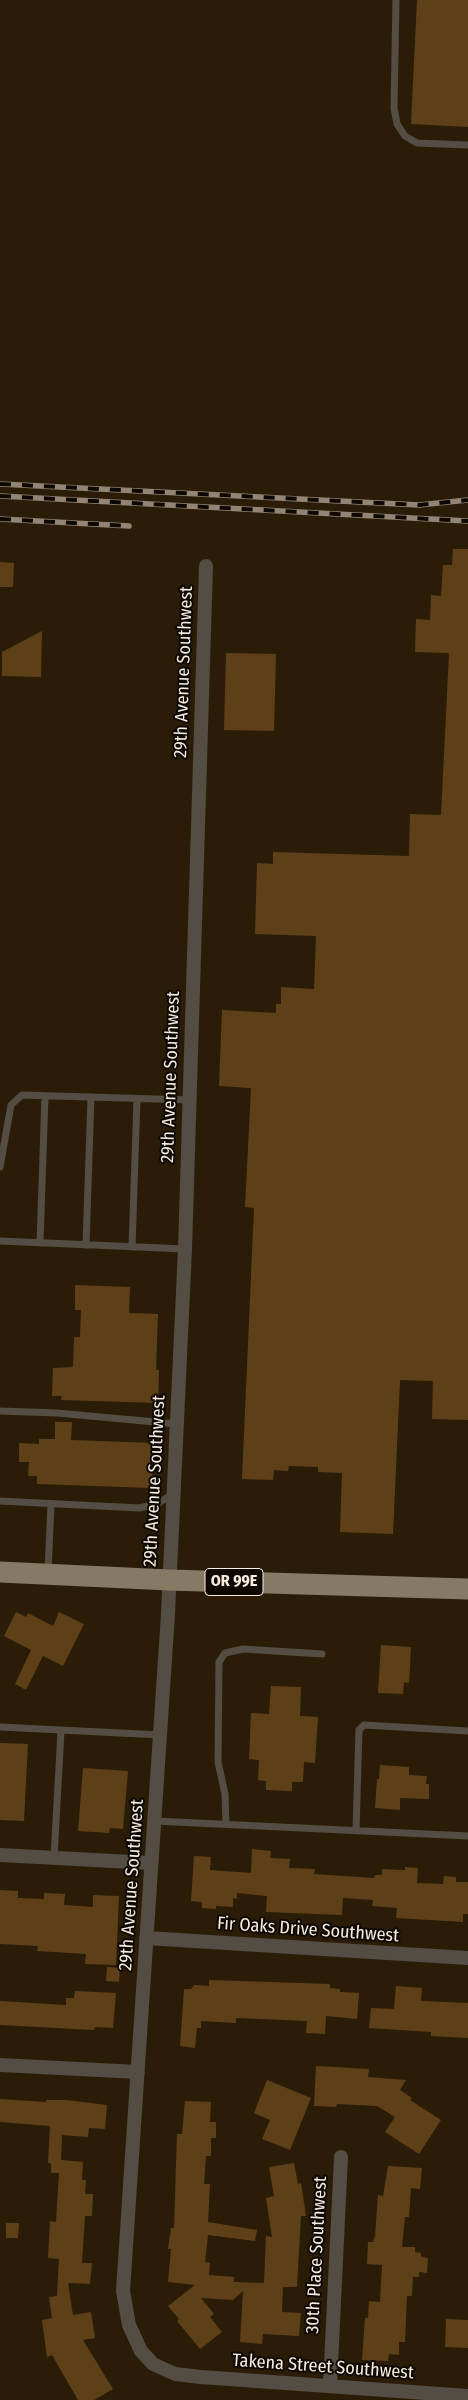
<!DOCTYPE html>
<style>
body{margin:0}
canvas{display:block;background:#2b1c08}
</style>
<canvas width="468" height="2400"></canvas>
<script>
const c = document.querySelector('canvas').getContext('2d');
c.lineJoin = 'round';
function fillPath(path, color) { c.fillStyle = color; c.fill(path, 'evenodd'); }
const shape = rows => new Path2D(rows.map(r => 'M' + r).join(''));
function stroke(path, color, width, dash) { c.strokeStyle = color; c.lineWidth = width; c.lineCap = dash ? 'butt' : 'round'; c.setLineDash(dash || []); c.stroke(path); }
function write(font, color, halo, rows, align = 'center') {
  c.font = font + ' "Fira Sans Condensed",sans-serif'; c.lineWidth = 4; c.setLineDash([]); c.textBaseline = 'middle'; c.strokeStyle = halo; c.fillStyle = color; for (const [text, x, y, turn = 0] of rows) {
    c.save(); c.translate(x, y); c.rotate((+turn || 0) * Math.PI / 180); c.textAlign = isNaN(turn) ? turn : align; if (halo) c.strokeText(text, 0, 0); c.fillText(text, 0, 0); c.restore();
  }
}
fillPath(shape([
 [417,0,468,0,468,127,411,124],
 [453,549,468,549,468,1420,432,1419,433,1381,400,1380,393,1534,340,1532,342,1473,318,1472,318,1467,289,1466,288,1471,274,1470,273,1480,242,1479,254,1208,245,1207,251,1088,219,1086,222,1010,276,1013,276,1004,281,1004,281,987,314,989,316,936,255,934,257,863,273,864,273,852,409,856,410,814,441,815,449,653,415,652,416,619,430,620,431,595,441,596,443,565,452,565],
 [0,562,14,563,13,587,0,587],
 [42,631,41,677,2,676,2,652],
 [226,653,276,654,274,731,224,730],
 [75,1285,130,1287,129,1313,158,1314,156,1370,159,1370,158,1403,61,1400,62,1396,52,1396,53,1368,73,1367,74,1337,80,1337,81,1310,75,1310],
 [55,1422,72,1422,71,1440,154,1443,152,1488,37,1484,37,1476,28,1476,29,1462,19,1462,19,1443,39,1444,39,1439,55,1439],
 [16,1612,26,1617,28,1613,53,1626,59,1612,84,1624,63,1666,43,1656,26,1690,15,1684,31,1650,4,1636],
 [381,1645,411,1647,409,1683,404,1682,403,1694,378,1693],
 [271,1686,301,1687,300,1716,318,1717,315,1763,304,1762,303,1782,292,1782,292,1791,266,1790,266,1781,258,1780,259,1760,249,1759,251,1713,269,1714],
 [0,1743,28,1744,24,1821,0,1820],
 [380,1765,409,1767,409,1775,427,1776,426,1784,429,1784,429,1799,400,1798,400,1810,375,1808,377,1779,379,1779],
 [83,1768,128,1771,123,1829,110,1828,109,1833,78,1831],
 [252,1849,271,1851,270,1858,290,1859,289,1868,315,1869,314,1874,374,1878,375,1875,382,1875,382,1869,401,1870,405,1870,405,1867,418,1868,417,1883,443,1884,444,1876,456,1877,456,1882,468,1882,468,1914,463,1914,463,1922,396,1918,397,1908,372,1906,373,1900,343,1898,342,1915,266,1912,267,1896,237,1893,237,1899,233,1898,233,1907,216,1906,216,1909,202,1908,202,1902,191,1901,194,1856,211,1857,210,1870,251,1873],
 [0,1890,18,1891,18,1898,44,1899,44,1893,65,1894,64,1905,93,1907,93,1895,119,1896,116,1965,85,1964,86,1954,37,1951,38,1946,0,1944],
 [107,1967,120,1968,119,1982,106,1981],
 [209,1980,330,1984,330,1988,340,1989,340,1992,359,1993,357,2019,326,2016,325,2034,306,2033,307,2021,236,2018,236,2023,201,2021,201,2028,197,2028,195,2048,180,2046,184,1989,191,1989,194,1985,209,1986],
 [396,1986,422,1988,421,2001,468,2003,468,2038,431,2036,431,2032,369,2028,371,2008,394,2009],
 [75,1991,116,1993,113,2028,95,2027,94,2030,0,2025,0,2001,66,2005,66,1998,74,1998],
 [316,2066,369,2069,368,2077,406,2080,400,2090,412,2098,410,2100,441,2120,419,2154,385,2132,395,2117,377,2106,337,2104,336,2107,314,2106],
 [267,2080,311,2098,290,2150,262,2139,270,2120,254,2113],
 [0,2099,46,2102,46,2100,66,2100,107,2105,105,2129,89,2128,88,2137,62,2135,61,2160,83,2162,82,2180,86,2180,85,2194,93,2194,92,2216,85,2216,82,2263,92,2263,90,2284,68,2283,73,2315,91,2312,95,2338,83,2340,113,2389,94,2400,78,2400,52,2355,47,2357,42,2320,52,2318,49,2297,57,2296,59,2259,48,2258,50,2221,56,2222,59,2173,51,2173,51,2163,48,2163,50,2126,0,2122],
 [185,2101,211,2102,210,2122,216,2122,216,2138,211,2138,211,2156,206,2156,204,2184,210,2184,208,2222,257,2230,255,2241,208,2235,205,2262,210,2263,209,2275,234,2277,234,2282,264,2283,266,2236,272,2237,266,2198,274,2196,269,2167,294,2163,298,2184,301,2183,306,2216,301,2216,297,2287,283,2287,282,2312,301,2313,299,2336,263,2334,262,2344,240,2342,243,2291,233,2300,201,2298,214,2314,210,2317,222,2332,200,2349,177,2321,179,2319,168,2306,195,2285,168,2282,171,2249,168,2249,171,2228,174,2228,177,2134,182,2134],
 [388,2166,422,2168,420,2189,411,2188,409,2217,405,2217,402,2247,415,2247,415,2252,421,2253,421,2257,428,2258,427,2273,419,2272,419,2277,413,2277,412,2296,407,2296,405,2342,399,2342,399,2355,389,2354,388,2361,362,2360,365,2318,368,2318,369,2301,380,2302,382,2265,367,2264,368,2242,373,2242,375,2236,378,2195,383,2196],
 [6,2223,19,2223,18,2238,6,2238],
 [446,2319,468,2320,468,2348,445,2347]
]), '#5d4017');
stroke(shape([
 [396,0,394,108,397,124,405,136,417,143,468,145],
 [0,1167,11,1105,22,1095,189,1100],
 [0,1241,185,1249],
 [40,1243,45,1096],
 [86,1245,91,1097],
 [132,1247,137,1099],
 [0,1411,57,1413,177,1424],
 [0,1501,139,1508,157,1504,173,1494],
 [48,1572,51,1504],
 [0,1727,161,1735],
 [155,1821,468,1836],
 [226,1824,225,1794,218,1762,219,1662,225,1653,243,1649,322,1654],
 [356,1831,359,1730,364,1725,468,1731],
 [54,1858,61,1731]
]), '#534d43', 7);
stroke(shape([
 [206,566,185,1249,168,1614,123,2291,129,2325,141,2351,153,2364,175,2374,201,2377,468,2396],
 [0,1855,151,1863],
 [146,1938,468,1958],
 [0,2065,138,2072],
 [330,2385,341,2157]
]), '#534d43', 14);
stroke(shape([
 [0,1572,169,1580,468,1589]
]), '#867a65', 21);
const rail = shape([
 [0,484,419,505,468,500],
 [0,496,468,521],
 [0,519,129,526]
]);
stroke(rail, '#928575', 5.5);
stroke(rail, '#0e0802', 4, [11]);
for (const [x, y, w] of [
 [234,1582,58]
]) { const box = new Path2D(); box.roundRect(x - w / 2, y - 13.5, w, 27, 4); c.fillStyle = '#0e0802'; c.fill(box); stroke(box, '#f7ece0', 1); }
write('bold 16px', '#f7ece0', null, [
 ["OR 99E",234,1582]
]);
write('18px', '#f7ece0', '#0e0802', [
 ["29th Avenue Southwest",184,672,-88],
 ["29th Avenue Southwest",171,1077,-88],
 ["29th Avenue Southwest",155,1481,-87],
 ["29th Avenue Southwest",132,1885,-86],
 ["Fir Oaks Drive Southwest",308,1930,4],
 ["30th Place Southwest",317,2255,-87],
 ["Takena Street Southwest",323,2367,4]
]);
</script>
